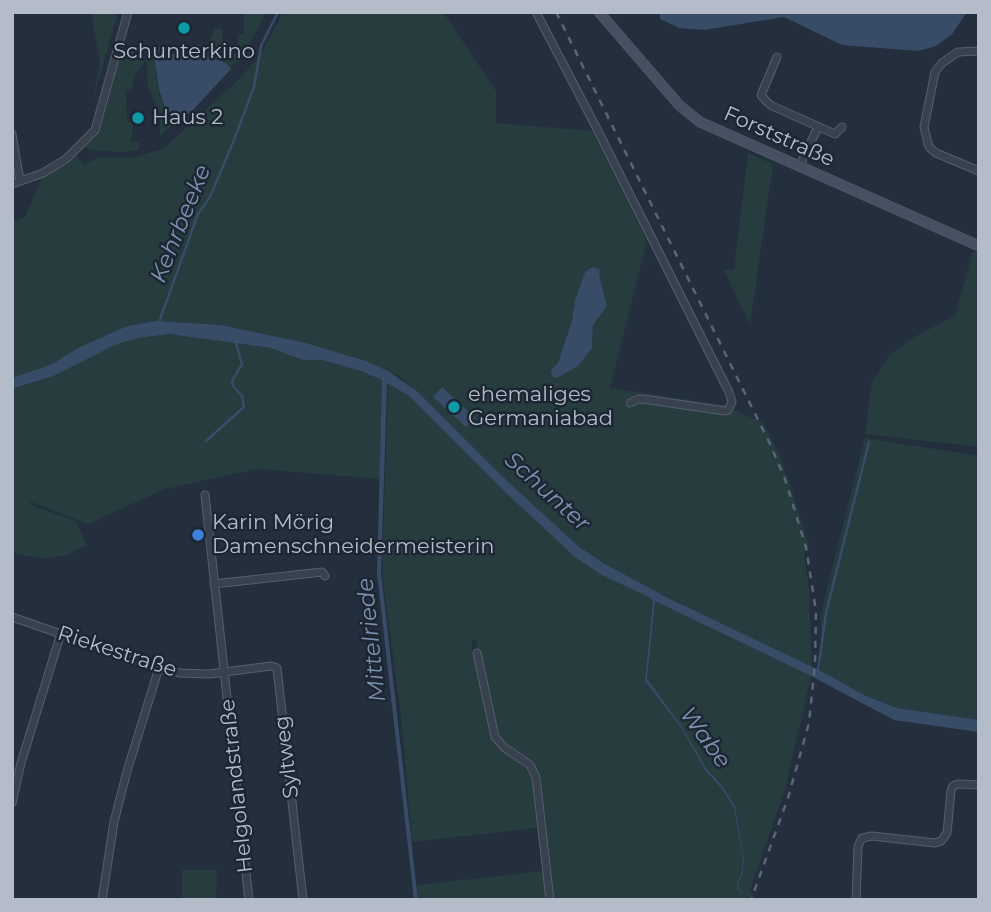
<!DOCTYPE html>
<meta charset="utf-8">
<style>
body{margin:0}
#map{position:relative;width:991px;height:912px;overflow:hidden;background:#242f3e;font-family:Montserrat,sans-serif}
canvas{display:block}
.frame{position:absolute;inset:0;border:14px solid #b4bcc9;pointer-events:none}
</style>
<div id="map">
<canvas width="991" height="912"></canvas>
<div class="frame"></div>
</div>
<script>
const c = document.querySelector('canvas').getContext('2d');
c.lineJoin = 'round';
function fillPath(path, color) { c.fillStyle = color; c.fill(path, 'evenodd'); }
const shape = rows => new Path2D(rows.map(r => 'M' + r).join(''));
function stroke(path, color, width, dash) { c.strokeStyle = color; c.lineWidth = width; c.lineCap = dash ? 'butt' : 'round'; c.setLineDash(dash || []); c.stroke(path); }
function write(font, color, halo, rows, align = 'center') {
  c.font = font + ' Montserrat,sans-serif'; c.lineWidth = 5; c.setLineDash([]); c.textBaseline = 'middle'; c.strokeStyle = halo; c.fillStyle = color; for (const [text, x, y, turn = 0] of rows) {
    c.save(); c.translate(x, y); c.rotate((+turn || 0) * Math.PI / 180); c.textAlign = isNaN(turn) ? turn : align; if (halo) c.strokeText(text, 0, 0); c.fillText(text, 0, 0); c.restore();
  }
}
fillPath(shape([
 [91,12,118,12,92,104,100,63],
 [244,12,267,12,237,65,237,61,231,68,227,63,193,49,196,44,209,45,214,29,222,29,223,53,238,53,238,34,244,34],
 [283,12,443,12,496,91,496,123,593,131,647,240,610,388,724,405,763,423,777,450,789,481,809,546,804,555,809,589,812,667,668,598,605,564,578,546,503,477,417,391,402,378,366,361,306,343,221,325,155,321,127,326,78,348,52,364,12,378,12,222,25,217,42,177,76,156,84,165,98,157,130,158,163,149,235,83,260,56],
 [585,272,599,275,607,306,593,325,592,348,551,370,558,363,572,321,575,300],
 [159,45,163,46,163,49,154,57,158,90,169,119,175,123,160,136,160,115,148,87,145,46],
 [142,48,144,63,135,74,132,89,126,90,127,122,133,122,131,141,139,142,139,150,121,152,90,150,85,147,98,131,107,105,120,54],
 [748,153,773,164,750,325,724,270,734,270],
 [973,251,979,253,979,447,865,434,872,382,889,356,914,337,955,316],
 [169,334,271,348,303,360,322,360,361,371,382,380,380,479,257,469,165,489,88,524,29,501,33,506,76,521,86,545,69,554,47,559,12,553,12,488,16,491,12,487,12,389,37,382,115,345,137,338],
 [388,383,409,396,547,532,651,598,653,602,645,681,682,729,705,770,722,789,734,808,743,858,739,879,742,875,744,859,735,806,722,786,706,768,681,725,647,679,654,600,811,676,786,786,750,890,756,900,554,900,541,777,534,762,500,739,476,640,472,639,472,648,493,743,526,769,532,778,537,828,412,842,401,716,382,573],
 [865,438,979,456,979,720,896,708,864,695,821,671,821,613],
 [182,870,217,870,216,900,182,900],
 [543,871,546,900,419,900,417,885]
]), '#263c3f');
fillPath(shape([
 [660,12,967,12,952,34,936,46,918,51,842,45,784,17,704,30,679,28,660,19],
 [198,53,226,63,231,69,192,111,177,124,169,119,159,90,154,56,161,54],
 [593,267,600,270,599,275,607,306,593,325,592,348,578,366,557,378,552,376,551,370,558,363,572,321,575,300,585,272],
 [155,321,221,325,306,343,366,361,388,371,417,391,503,477,578,546,605,564,668,598,821,671,864,695,897,708,979,720,979,732,894,720,811,676,655,601,647,679,681,725,706,768,722,786,735,806,744,859,742,875,738,883,738,888,744,892,737,889,737,883,741,874,743,858,734,808,722,789,705,770,682,729,645,681,653,602,651,598,602,575,575,557,506,493,409,396,387,383,381,573,418,900,414,900,377,573,382,380,361,371,322,360,303,360,271,348,169,334,138,338,115,345,53,376,12,389,12,378,52,364,78,348,127,326],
 [442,387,475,418,466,427,433,397]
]), '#394c67');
stroke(shape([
 [158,325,198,214,210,197,234,140,254,87,261,46,278,12],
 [206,441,244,407,242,396,234,387,232,381,242,364,236,343],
 [818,671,826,613,869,442]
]), '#394c67', 2.5);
const street = shape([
 [536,12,596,127,729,392,732,402,728,410,725,411,650,400,639,399,630,403],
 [979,51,958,52,942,63,935,72,924,127,929,147,936,153,979,171],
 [777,57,761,95,766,101,772,106,835,134,842,127],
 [12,134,20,181],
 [799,167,818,127],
 [12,184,43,173,66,159,95,130,128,12],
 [205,495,249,900],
 [214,584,322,572,325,576],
 [12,617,159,668,180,673,209,674,271,666,277,668,303,900],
 [477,653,495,737,505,748,530,765,536,777,550,900],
 [12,803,21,763,61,633],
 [102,900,114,822,127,771,159,668],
 [856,900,858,846,862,838,872,836,935,843,941,841,947,833,951,791,953,786,958,784,979,785]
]);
const secondary = shape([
 [599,12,680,106,700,122,979,246]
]);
stroke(street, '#565f6c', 9);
stroke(secondary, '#565f6c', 11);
stroke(street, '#38414e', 7);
stroke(secondary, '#465061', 10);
stroke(shape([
 [556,12,770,444,785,479,806,547,816,611,815,664,809,723,788,798,751,900]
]), '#5a6575', 2.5, [7, 7]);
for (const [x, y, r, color] of [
 [184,28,7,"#0f9aa8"],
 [138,118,7,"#0f9aa8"],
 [454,407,7,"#0f9aa8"],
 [198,535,7,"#3f7fe0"]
]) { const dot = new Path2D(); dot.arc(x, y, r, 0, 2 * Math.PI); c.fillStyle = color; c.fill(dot); stroke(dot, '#1d2633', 2.5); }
write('21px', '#b4bcc9', '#1d2633', [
 ["Schunterkino",184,52,"center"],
 ["Haus 2",152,118],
 ["ehemaliges",468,395],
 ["Germaniabad",468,419],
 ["Karin Mörig",212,523],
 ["Damenschneidermeisterin",212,547]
], 'left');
write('21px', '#b4bcc9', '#1d2633', [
 ["Forststraße",779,137,24],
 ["Riekestraße",117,652,18],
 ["Syltweg",287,757,-97],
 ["Helgolandstraße",237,786,-96]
]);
write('italic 23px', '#7c92b1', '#1d2633', [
 ["Kehrbeeke",181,224,-68],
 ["Schunter",547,492,42],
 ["Mittelriede",372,640,-96],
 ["Wabe",705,738,54]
]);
</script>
